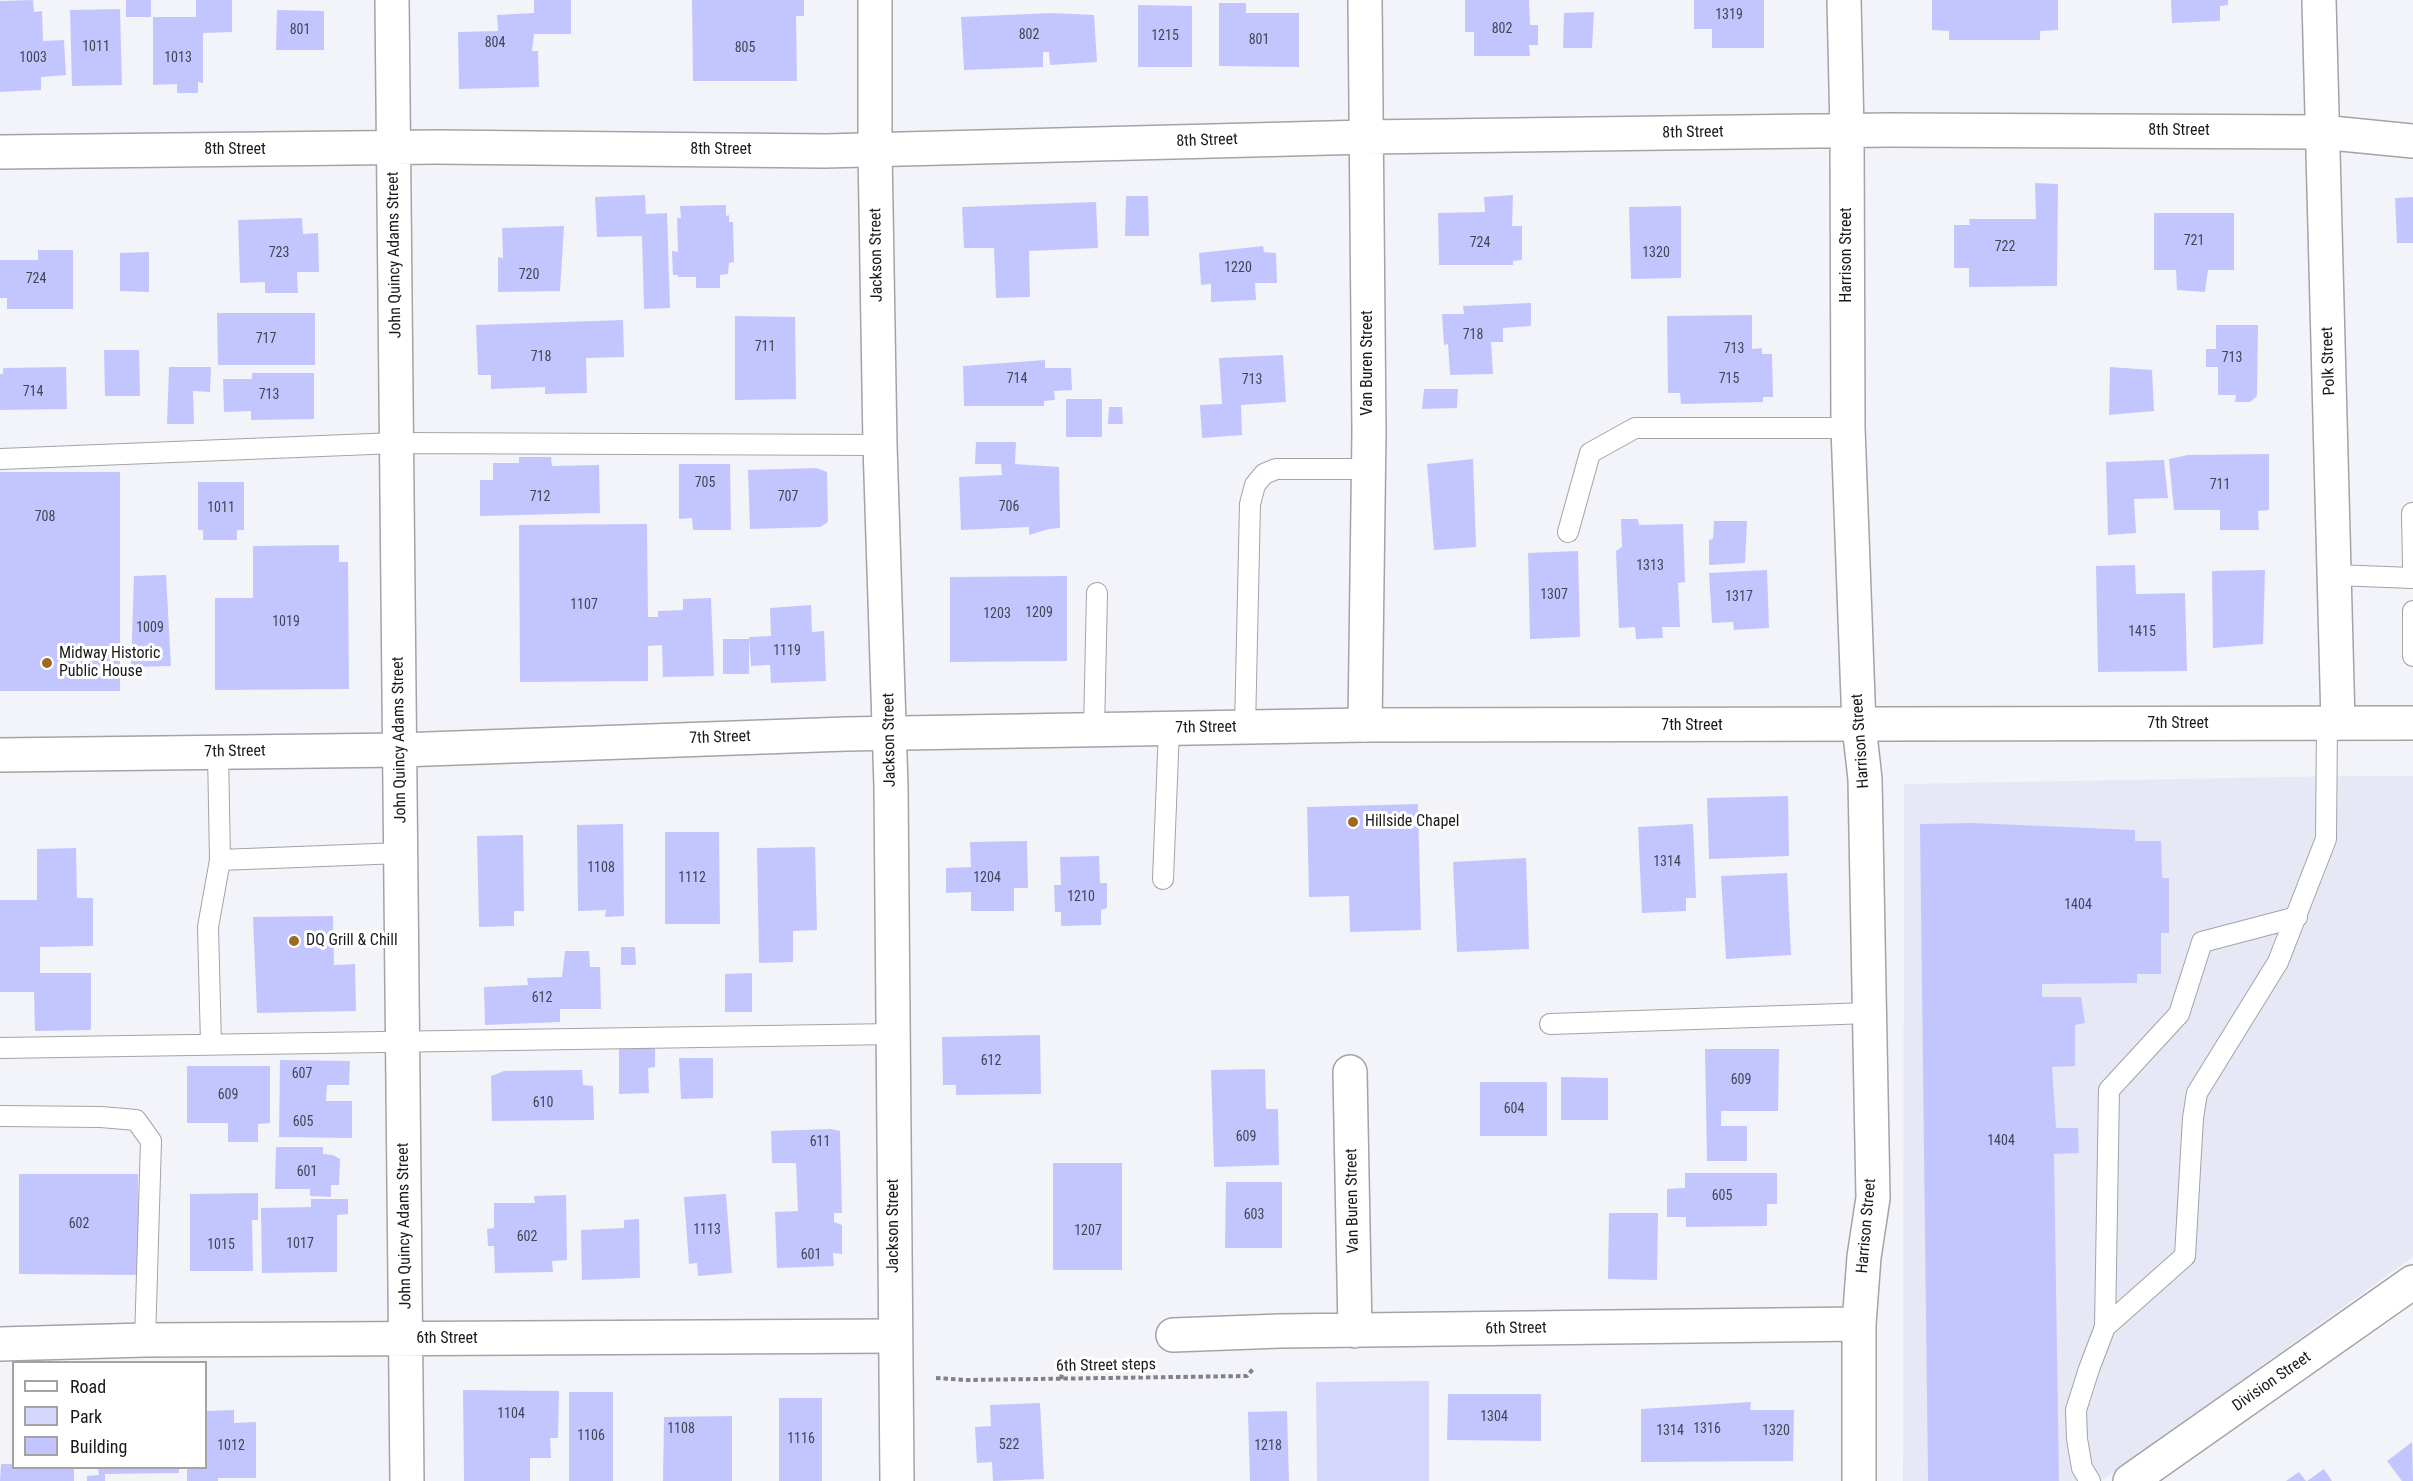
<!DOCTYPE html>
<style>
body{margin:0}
#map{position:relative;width:2413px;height:1481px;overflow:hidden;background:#f3f4f9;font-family:"Roboto Condensed",sans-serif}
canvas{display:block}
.legend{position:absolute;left:12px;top:1361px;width:195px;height:108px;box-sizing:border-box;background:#fff;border:2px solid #a3a3a4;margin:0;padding:8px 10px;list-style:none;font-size:18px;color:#19191b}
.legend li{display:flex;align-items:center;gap:12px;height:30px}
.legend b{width:30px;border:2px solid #a3a3a4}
</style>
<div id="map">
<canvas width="2413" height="1481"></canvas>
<ul class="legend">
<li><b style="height:8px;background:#fff"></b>Road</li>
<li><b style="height:16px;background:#d4d7fb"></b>Park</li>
<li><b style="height:16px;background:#c3c6fe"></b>Building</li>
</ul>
</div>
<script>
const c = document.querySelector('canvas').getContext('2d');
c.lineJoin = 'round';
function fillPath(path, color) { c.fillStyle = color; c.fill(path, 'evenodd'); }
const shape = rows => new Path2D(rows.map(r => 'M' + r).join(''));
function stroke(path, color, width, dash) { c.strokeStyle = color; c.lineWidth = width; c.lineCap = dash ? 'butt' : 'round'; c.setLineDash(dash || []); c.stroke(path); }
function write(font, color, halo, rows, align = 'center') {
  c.font = font + ' "Roboto Condensed",sans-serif'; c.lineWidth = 6; c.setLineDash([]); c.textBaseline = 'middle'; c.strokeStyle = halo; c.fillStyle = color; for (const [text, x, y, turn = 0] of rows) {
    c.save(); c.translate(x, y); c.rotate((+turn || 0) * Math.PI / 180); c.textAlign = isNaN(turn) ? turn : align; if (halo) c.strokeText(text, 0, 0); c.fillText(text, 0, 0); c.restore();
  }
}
fillPath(shape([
 [2340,776,2413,776,2413,1257,2101,1481,1903,1481,1904,784]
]), '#e7e8f5');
fillPath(shape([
 [1429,1381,1429,1481,1317,1481,1316,1382]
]), '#d4d7fb');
fillPath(shape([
 [33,0,34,12,42,11,43,41,64,40,66,75,41,77,41,90,0,92,0,1],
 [126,0,151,0,151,17,126,17],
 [196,0,232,0,232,32,203,33,203,83,198,82,198,93,177,93,177,84,153,85,153,17,196,17],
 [534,0,571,0,571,34,534,34,532,51,538,51,539,87,459,89,458,32,498,31,497,15,534,13],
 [692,0,804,0,804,16,796,16,797,81,693,81],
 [1465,0,1529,0,1530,25,1538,25,1538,45,1529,45,1530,56,1474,56,1474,32,1465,32],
 [1694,0,1764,0,1764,48,1712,48,1712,29,1694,29],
 [1932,0,2058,0,2058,30,2040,31,2040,40,1949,40,1949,31,1932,30],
 [2171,0,2228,0,2228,5,2220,6,2220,21,2172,23],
 [1219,3,1246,3,1246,13,1299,13,1299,67,1219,66],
 [1138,5,1192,6,1192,67,1138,67],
 [120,9,122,85,72,86,70,10],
 [277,10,324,11,324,50,276,50],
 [1594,12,1592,48,1563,48,1564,13],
 [1051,13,1094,15,1097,62,1050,65,1049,52,1043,52,1043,67,964,70,961,17],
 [2035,183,2058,184,2057,286,1969,287,1969,268,1954,268,1954,225,1970,225,1969,219,2036,219],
 [645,195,646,214,667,213,670,308,644,309,642,236,597,237,595,197],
 [1513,195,1512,226,1522,226,1522,260,1513,261,1513,265,1439,265,1438,213,1485,212,1484,197],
 [1126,196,1148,196,1149,236,1125,236],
 [2413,197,2413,243,2397,243,2395,198],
 [1096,202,1098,248,1029,251,1030,297,996,298,994,248,964,248,962,207],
 [726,205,726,216,729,215,729,222,733,222,734,262,729,263,728,274,720,275,720,288,696,288,696,277,678,277,678,275,673,275,672,251,678,252,677,218,681,218,680,206],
 [1681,206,1681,278,1631,279,1629,207],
 [2154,213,2234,213,2234,270,2208,270,2205,292,2177,290,2176,270,2154,270],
 [302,218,303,234,318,233,319,272,297,272,298,293,265,293,265,282,240,283,238,220],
 [564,226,560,291,498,292,498,257,503,258,502,228],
 [1263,246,1264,252,1276,253,1277,283,1255,283,1256,300,1211,302,1211,284,1201,285,1199,253],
 [38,250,73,250,73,309,7,309,7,298,0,298,0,260,38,260],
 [149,252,149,292,120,291,120,253],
 [1531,303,1531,326,1503,328,1503,342,1491,342,1493,374,1450,375,1448,344,1444,345,1442,314,1464,314,1463,306],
 [217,313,315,313,315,365,218,365],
 [1752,315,1752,349,1762,348,1762,354,1772,354,1773,397,1763,397,1763,402,1681,404,1680,393,1668,393,1667,316],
 [735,316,795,317,796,399,735,400],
 [623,320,624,357,586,358,587,393,545,394,545,387,491,389,491,375,478,375,476,325],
 [2216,325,2258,325,2257,396,2250,402,2235,402,2236,395,2218,395,2218,367,2206,367,2206,349,2216,349],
 [104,350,139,350,140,396,105,396],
 [1283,355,1286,402,1241,405,1242,435,1202,438,1200,405,1222,404,1219,358],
 [1045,360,1045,368,1071,368,1072,390,1054,391,1055,400,1044,401,1044,406,964,406,963,366],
 [66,367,67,409,0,410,0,374,3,374,3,368],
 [169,367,211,367,210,392,193,391,194,424,167,424],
 [2110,367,2152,370,2154,411,2109,415],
 [252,373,314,373,314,419,251,420,251,411,224,412,223,379,252,379],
 [1424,389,1458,389,1457,408,1422,409],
 [1066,399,1102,399,1102,437,1066,437],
 [1109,407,1122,407,1123,424,1108,424],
 [976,442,1016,442,1015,464,1059,467,1060,528,1049,529,1029,535,1029,527,961,530,959,477,1002,475,1001,464,975,464],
 [2269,454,2269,510,2258,511,2259,530,2220,530,2220,510,2174,510,2169,459,2188,455],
 [519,457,551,457,552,466,599,465,600,513,480,516,480,480,493,480,493,463,519,463],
 [1473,459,1476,547,1434,550,1427,464],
 [2164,460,2168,498,2134,499,2136,533,2108,535,2106,462],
 [679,464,730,464,731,530,693,530,692,518,679,519],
 [816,468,827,472,828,522,820,527,750,529,748,470],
 [0,472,120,472,120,691,0,691],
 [198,482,244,482,244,530,237,530,237,540,203,540,203,530,198,530],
 [1621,519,1638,519,1639,525,1683,524,1685,582,1678,583,1680,627,1662,627,1663,638,1636,639,1635,627,1619,628,1616,551,1622,547],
 [1714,521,1747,521,1745,563,1709,565,1709,540,1713,539],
 [647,524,648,617,658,617,658,611,683,610,683,599,711,598,714,676,663,677,662,645,648,646,648,681,520,682,519,525],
 [339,545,339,562,348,562,349,689,215,690,215,598,253,598,253,546],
 [1578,551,1580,637,1530,639,1528,553],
 [2135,565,2136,594,2185,593,2187,671,2098,672,2096,566],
 [1767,570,1769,628,1734,630,1733,622,1712,623,1709,573],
 [2265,570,2263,644,2213,648,2212,571],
 [166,575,171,666,131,667,134,576],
 [1067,576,1067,661,950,662,950,577],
 [811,605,812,632,824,631,826,681,771,683,770,665,751,666,749,637,771,636,770,608],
 [723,639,749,639,749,674,723,674],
 [1788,796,1789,856,1709,859,1707,798],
 [1418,804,1421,930,1350,932,1349,896,1309,897,1307,807],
 [1973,823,2135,830,2135,841,2161,841,2162,878,2169,878,2169,933,2161,933,2161,974,2137,974,2137,983,2042,984,2042,997,2081,997,2085,1023,2075,1025,2075,1066,2052,1067,2056,1128,2078,1128,2079,1153,2054,1154,2059,1481,1928,1481,1920,824],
 [623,824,624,916,605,917,606,910,578,911,577,825],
 [1693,824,1696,898,1686,898,1686,911,1642,913,1638,827],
 [665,832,719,832,720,924,665,924],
 [523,835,524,911,514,911,514,926,479,927,477,836],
 [1027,841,1028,888,1014,888,1014,911,971,911,971,892,946,893,946,868,971,867,970,842],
 [815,847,817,930,793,931,793,962,759,963,757,848],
 [76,848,77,898,93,898,93,946,40,947,40,973,91,973,91,1030,35,1031,34,992,0,992,0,900,37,900,37,849],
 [1099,856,1100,883,1107,883,1107,908,1101,910,1101,925,1061,926,1061,912,1055,912,1054,885,1061,885,1060,857],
 [1526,858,1529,949,1457,952,1453,862],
 [1787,873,1791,955,1726,959,1721,876],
 [333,916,334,965,355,964,356,1011,257,1013,253,917],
 [621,947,635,947,636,965,621,965],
 [565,951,589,951,590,967,600,967,601,1009,560,1009,560,1022,485,1025,484,987,528,985,527,978,562,977],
 [752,973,752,1012,725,1012,725,974],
 [1040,1035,1041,1094,956,1095,956,1085,943,1085,942,1037],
 [619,1047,655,1047,655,1067,648,1068,649,1093,619,1094],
 [1705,1049,1779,1049,1778,1111,1721,1111,1721,1126,1747,1126,1747,1161,1707,1161],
 [679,1058,713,1058,713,1098,681,1099],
 [280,1060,350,1061,349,1085,327,1085,326,1101,352,1101,352,1138,279,1137],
 [187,1066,270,1066,270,1123,258,1124,258,1142,228,1142,228,1123,187,1123],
 [1265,1069,1266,1109,1278,1109,1279,1165,1214,1167,1211,1070],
 [582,1070,583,1085,593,1086,594,1120,492,1121,491,1076,504,1071],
 [1561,1077,1608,1078,1608,1120,1561,1120],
 [1480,1082,1547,1082,1547,1136,1480,1136],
 [831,1129,840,1131,842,1213,834,1213,834,1222,842,1225,842,1254,833,1253,834,1266,777,1268,775,1212,798,1211,796,1163,772,1163,771,1131],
 [276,1147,323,1147,323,1154,333,1155,340,1159,339,1185,331,1185,331,1197,310,1196,310,1189,275,1189],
 [1053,1163,1122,1163,1122,1270,1053,1270],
 [1685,1173,1777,1173,1777,1204,1767,1204,1767,1226,1686,1227,1686,1217,1667,1217,1667,1189,1685,1188],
 [19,1174,138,1174,138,1275,19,1274],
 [1226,1182,1282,1182,1282,1248,1225,1248],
 [258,1193,258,1220,252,1220,253,1271,190,1271,190,1194],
 [726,1194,732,1273,698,1276,697,1263,689,1264,684,1197],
 [566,1195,567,1260,552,1261,553,1272,495,1273,494,1246,488,1246,487,1229,494,1228,494,1203,535,1203,534,1196],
 [311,1199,348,1199,348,1214,337,1215,337,1272,262,1273,261,1208,311,1207],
 [1609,1213,1658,1213,1657,1280,1608,1279],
 [639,1219,640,1278,582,1280,581,1230,624,1228,624,1220],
 [463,1390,559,1391,558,1438,550,1438,551,1458,530,1458,530,1481,464,1481],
 [569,1392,613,1392,613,1481,569,1481],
 [1448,1394,1541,1394,1541,1441,1447,1440],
 [779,1398,822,1398,822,1481,779,1481],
 [1751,1402,1750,1410,1794,1410,1793,1461,1641,1462,1641,1409],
 [1040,1403,1044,1479,993,1481,992,1462,977,1463,975,1427,991,1426,990,1405],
 [234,1410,234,1423,256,1422,256,1478,218,1478,218,1481,187,1481,187,1468,206,1468,207,1411],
 [1287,1411,1289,1481,1250,1481,1248,1412],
 [732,1416,732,1481,663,1481,664,1417],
 [2412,1442,2413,1481,2402,1481,2387,1461],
 [1,1464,14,1464,14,1468,74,1468,74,1481,0,1481],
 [98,1468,179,1468,179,1473,105,1474,105,1481,87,1481,87,1476,99,1475],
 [2324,1469,2332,1481,2307,1481],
 [2299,1472,2306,1481,2286,1481]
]), '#c3c6fe');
const service = shape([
 [0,459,396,443,880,445],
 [2412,513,2413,566],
 [1568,532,1590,453,1635,428,1848,428],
 [2335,575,2413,578],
 [2413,656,2413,611],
 [1245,728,1250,504,1255,485,1264,474,1276,469,1368,469],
 [1094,730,1097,593],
 [218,752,220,860,401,853],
 [1163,879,1169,729],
 [1550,1024,1869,1013],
 [211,1044,208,927,220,860],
 [0,1048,893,1034],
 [0,1116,101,1117,136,1120,151,1141,145,1340],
 [2105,1327,2109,1090,2179,1014,2202,942,2297,917],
 [2090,1481,2082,1468,2077,1439,2076,1410,2089,1369,2105,1327,2185,1256,2193,1118,2197,1093,2278,962,2326,839,2327,723]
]);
const minor = shape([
 [392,0,407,1481],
 [1844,0,1847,131,1848,428,1859,726,1865,779,1873,1198,1864,1257,1859,1324,1859,1481],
 [2319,0,2338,723],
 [0,152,437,147,825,151,1367,137,1888,130,2321,132,2413,141],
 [1365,725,1369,432,1365,0],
 [1350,1072,1355,1331],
 [1173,1335,1280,1331,1859,1324],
 [0,1344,145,1340,894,1336],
 [2130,1481,2413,1282]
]);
const tertiary = shape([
 [875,0,875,149,880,445,891,787,897,1481]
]);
const primary = shape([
 [0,755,400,750,846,734,1365,725,2413,723]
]);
stroke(service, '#a3a3a8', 22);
stroke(minor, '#a3a3a8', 36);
stroke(tertiary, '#a3a3a8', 36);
stroke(primary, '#a3a3a8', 36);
stroke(shape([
 [936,1378,966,1380,1247,1376,1253,1369],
 [1061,1379,1063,1367]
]), '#828286', 4, [4.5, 3]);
stroke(service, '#fff', 20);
stroke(minor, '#fff', 33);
stroke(tertiary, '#fff', 33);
stroke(primary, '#fff', 33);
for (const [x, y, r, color] of [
 [47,663,6,"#9d6a20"],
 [1353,822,6,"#9d6a20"],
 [294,941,6,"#9d6a20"]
]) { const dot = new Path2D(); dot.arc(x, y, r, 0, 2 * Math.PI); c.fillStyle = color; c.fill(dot); stroke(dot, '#fff', 2); }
write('14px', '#444454', null, [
 ["1319",1729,15],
 ["802",1502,29],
 ["801",300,30],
 ["802",1029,35],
 ["1215",1165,36],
 ["801",1259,40],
 ["804",495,43],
 ["1011",96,47],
 ["805",745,48],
 ["1003",33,58],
 ["1013",178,58],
 ["721",2194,241],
 ["724",1480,243],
 ["722",2005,247],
 ["723",279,253],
 ["1320",1656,253],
 ["1220",1238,268],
 ["720",529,275],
 ["724",36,279],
 ["718",1473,335],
 ["717",266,339],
 ["711",765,347],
 ["713",1734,349],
 ["718",541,357],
 ["713",2232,358],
 ["714",1017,379],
 ["715",1729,379],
 ["713",1252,380],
 ["714",33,392],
 ["713",269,395],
 ["705",705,483],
 ["711",2220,485],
 ["712",540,497],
 ["707",788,497],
 ["706",1009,507],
 ["1011",221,508],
 ["708",45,517],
 ["1313",1650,566],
 ["1307",1554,595],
 ["1317",1739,597],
 ["1107",584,605],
 ["1209",1039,613],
 ["1203",997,614],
 ["1019",286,622],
 ["1009",150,628],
 ["1415",2142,632],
 ["1119",787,651],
 ["1314",1667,862],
 ["1108",601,868],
 ["1112",692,878],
 ["1204",987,878],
 ["1210",1081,897],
 ["1404",2078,905],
 ["612",542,998],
 ["612",991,1061],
 ["607",302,1074],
 ["609",1741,1080],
 ["609",228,1095],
 ["610",543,1103],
 ["604",1514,1109],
 ["605",303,1122],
 ["609",1246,1137],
 ["1404",2001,1141],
 ["611",820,1142],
 ["601",307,1172],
 ["605",1722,1196],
 ["603",1254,1215],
 ["602",79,1224],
 ["1113",707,1230],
 ["1207",1088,1231],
 ["602",527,1237],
 ["1017",300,1244],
 ["1015",221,1245],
 ["601",811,1255],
 ["1104",511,1414],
 ["1304",1494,1417],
 ["1108",681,1429],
 ["1316",1707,1429],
 ["1314",1670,1431],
 ["1320",1776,1431],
 ["1106",591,1436],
 ["1116",801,1439],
 ["522",1009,1445],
 ["1012",231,1446],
 ["1218",1268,1446]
]);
write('16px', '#19191b', '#fff', [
 ["8th Street",2179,131],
 ["8th Street",1693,133,-1],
 ["8th Street",1207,141,-2],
 ["8th Street",235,150],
 ["8th Street",721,150],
 ["John Quincy Adams Street",395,255,-91],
 ["Jackson Street",877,255,-91],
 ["Harrison Street",1847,255,-90],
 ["Polk Street",2329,361,-92],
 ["Van Buren Street",1368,363,-90],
 ["7th Street",2178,724],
 ["7th Street",1692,726],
 ["7th Street",1206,728,-1],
 ["7th Street",720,738,-2],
 ["John Quincy Adams Street",400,740,-91],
 ["Jackson Street",890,740,-91],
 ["Harrison Street",1861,741,-94],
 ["7th Street",235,752,-1],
 ["Van Buren Street",1353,1201,-91],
 ["John Quincy Adams Street",405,1226,-91],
 ["Jackson Street",894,1226,-90],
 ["Harrison Street",1867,1226,-85],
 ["6th Street",1516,1329,-1],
 ["6th Street",447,1339],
 ["6th Street steps",1106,1366,-1],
 ["Division Street",2272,1382,-35]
]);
write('16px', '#19191b', '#fff', [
 ["Midway Historic",59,654],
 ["Public House",59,672],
 ["Hillside Chapel",1365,822],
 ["DQ Grill & Chill",306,941]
], 'left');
</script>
